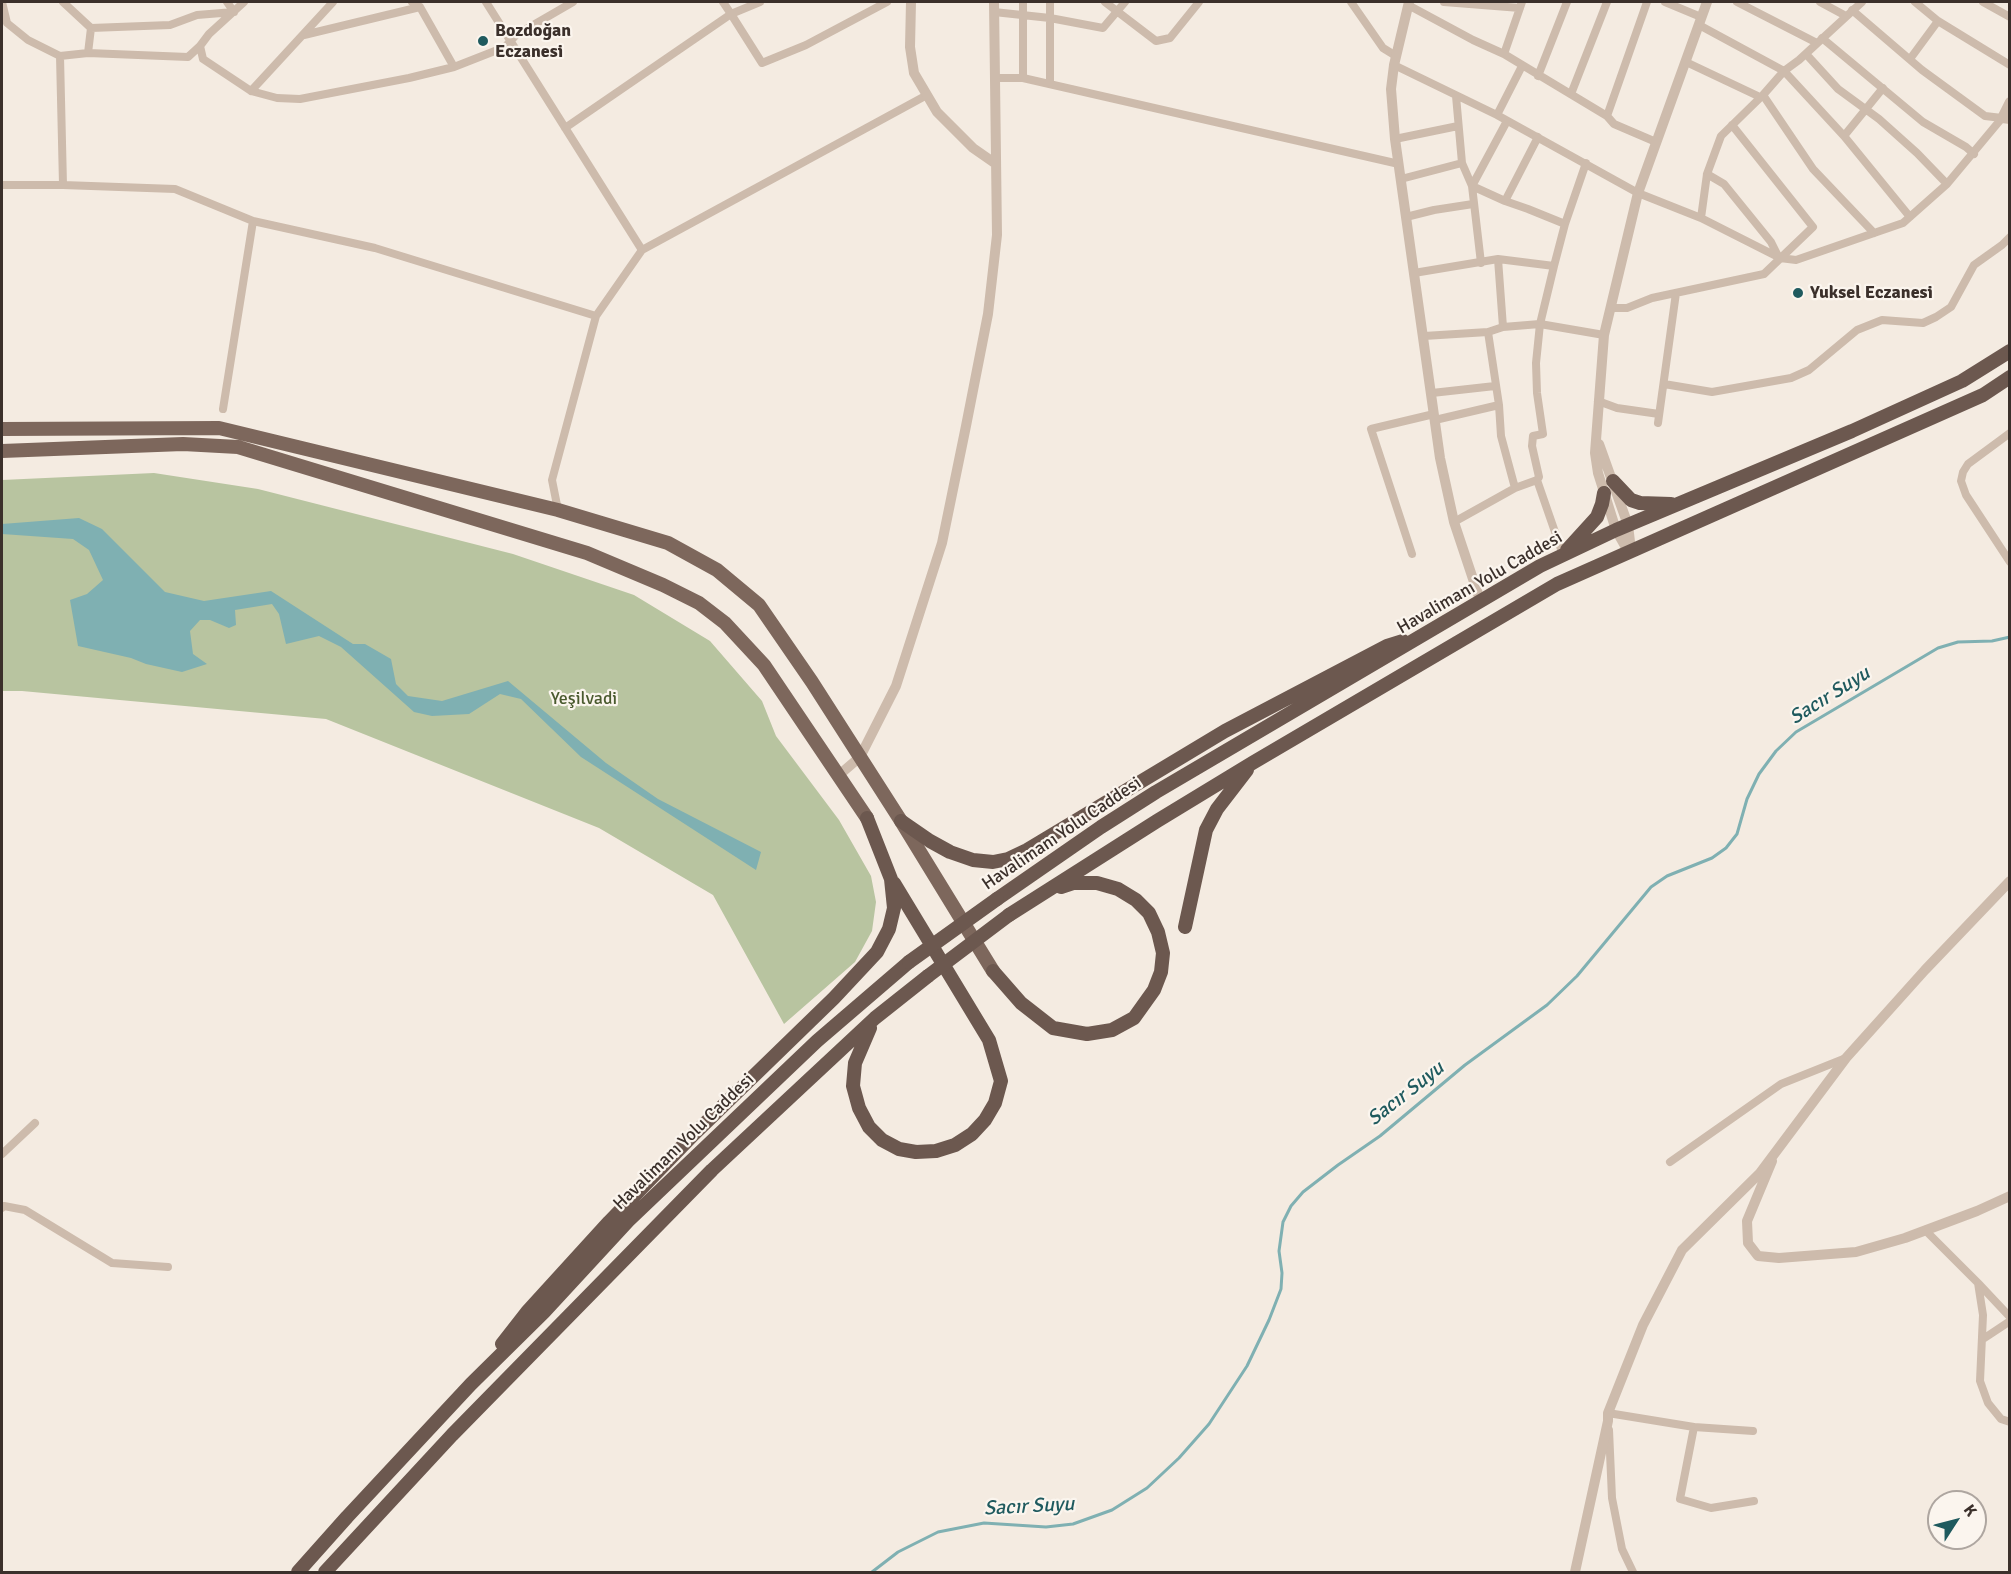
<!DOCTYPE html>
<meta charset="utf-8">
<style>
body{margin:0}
#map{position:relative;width:2011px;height:1574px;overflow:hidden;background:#f4ebe1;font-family:Signika,sans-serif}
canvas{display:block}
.frame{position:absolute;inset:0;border:3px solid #3b302b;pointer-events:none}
.north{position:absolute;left:1927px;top:1490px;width:60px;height:60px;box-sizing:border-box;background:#fbf5ee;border:2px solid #aea6a0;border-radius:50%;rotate:54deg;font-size:16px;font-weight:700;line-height:24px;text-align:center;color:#3b302b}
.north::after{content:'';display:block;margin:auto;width:21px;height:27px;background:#1f5a5e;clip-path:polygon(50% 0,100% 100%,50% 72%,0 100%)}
</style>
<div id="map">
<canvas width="2011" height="1574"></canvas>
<div class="frame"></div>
<div class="north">K</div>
</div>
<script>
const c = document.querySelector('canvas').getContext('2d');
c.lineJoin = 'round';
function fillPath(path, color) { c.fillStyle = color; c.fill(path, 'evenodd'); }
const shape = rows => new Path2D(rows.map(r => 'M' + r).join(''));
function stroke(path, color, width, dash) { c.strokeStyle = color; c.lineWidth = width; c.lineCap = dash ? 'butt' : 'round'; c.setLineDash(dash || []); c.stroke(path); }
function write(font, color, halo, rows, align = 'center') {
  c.font = font + ' Signika,sans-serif'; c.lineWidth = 4.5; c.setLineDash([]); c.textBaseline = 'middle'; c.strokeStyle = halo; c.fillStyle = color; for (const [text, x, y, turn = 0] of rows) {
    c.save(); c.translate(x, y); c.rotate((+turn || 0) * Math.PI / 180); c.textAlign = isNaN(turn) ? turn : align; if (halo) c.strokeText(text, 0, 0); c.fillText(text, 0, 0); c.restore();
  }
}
fillPath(shape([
 [154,473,258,489,513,554,634,595,710,641,762,701,776,736,839,820,871,876,876,902,872,931,855,962,784,1024,713,895,599,828,326,719,22,691,2,691,2,480]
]), '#b8c4a0');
fillPath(shape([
 [79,518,102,529,165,592,204,601,271,591,353,644,365,644,391,659,396,684,408,696,442,701,508,681,606,763,658,799,761,852,756,870,581,757,521,699,500,694,469,714,432,716,414,712,341,647,319,636,286,644,279,614,272,604,235,610,236,625,229,628,210,620,200,620,190,631,193,654,207,664,182,672,146,664,131,658,78,646,70,600,87,594,103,580,89,550,73,539,2,534,2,524]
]), '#7fb0b2');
stroke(shape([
 [872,1572,898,1552,938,1532,984,1523,1046,1527,1073,1524,1112,1510,1147,1488,1179,1458,1209,1424,1247,1366,1269,1320,1281,1289,1282,1273,1279,1251,1283,1222,1291,1206,1303,1192,1338,1165,1380,1136,1465,1065,1547,1005,1577,976,1651,887,1667,876,1712,858,1726,848,1737,834,1747,799,1759,774,1776,751,1796,732,1938,648,1958,642,1992,641,2010,637]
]), '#7fb0b2', 3);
stroke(shape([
 [2,2,7,23,28,40,60,56,63,185,175,189,253,221],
 [63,2,91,28,170,25,197,15,234,12],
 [227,2,234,12],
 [244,2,209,34,200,46,203,59,251,91,277,98,300,99,409,78,454,67,505,47,516,35,573,2],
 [412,2,420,7,454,67],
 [486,2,642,250,927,95],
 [723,2,731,14,760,2],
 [1105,2,1156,41,1170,38,1199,2],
 [1351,2,1383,48,1396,56],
 [1444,2,1520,8],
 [1665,2,1701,17],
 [1737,2,1817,43],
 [1820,2,1846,16],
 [1915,2,1938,21,2010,65],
 [1983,2,2010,17],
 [1408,5,1473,40,1504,54,1607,116,1614,124,1656,142],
 [994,12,1050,18,1103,28,1125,2],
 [1699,25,1784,71,1844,136,1910,217],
 [304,35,420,7],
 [1822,38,1923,122,1966,147,1974,154],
 [88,53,91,28],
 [1504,54,1522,2],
 [1806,54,1838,89,1879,119,1917,153,1947,184],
 [60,56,88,53,188,57,200,46],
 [1910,59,1938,21],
 [1686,62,1760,97],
 [1394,65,1497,115,1638,193,1701,218,1780,258,1796,260,1903,223,1947,184,2002,118,1985,116,1922,70,1852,10],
 [1538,76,1567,2],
 [995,78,1023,78,1399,164],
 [1023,78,1023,2],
 [1050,84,1050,2],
 [251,91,333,2],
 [1571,94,1607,2],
 [1763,95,1813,169,1874,233],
 [1456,96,1462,163,1472,186,1481,263],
 [1497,115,1522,66],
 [1607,116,1647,2],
 [1507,121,1472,186,1505,201,1528,209,1565,224],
 [565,128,731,14,762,63,806,45,887,2],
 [1844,136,1883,88],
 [1395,139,1458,126],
 [1707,174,1724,184,1771,242,1779,258],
 [1401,179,1462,163],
 [2,185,63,185],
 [1505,201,1538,137],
 [1406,217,1434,210,1473,204],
 [1701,218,1707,174,1721,136,1763,95,1784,71,1799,60,1862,2],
 [1498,259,1503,327],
 [1554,266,1565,224,1586,163],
 [1414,273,1498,259,1554,266,1540,324,1604,335],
 [1610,308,1627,308,1652,298,1764,274,1813,227,1732,125],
 [1488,332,1499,405,1501,436,1515,488],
 [1424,336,1488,332,1503,327,1540,324,1536,363,1537,393,1543,434,1533,436,1532,446,1539,477,1537,480],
 [1664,384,1712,392,1791,378,1809,370,1857,330,1882,320,1923,323,1936,317,1951,307,1974,265,2002,245,2010,237],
 [1432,393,1495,386],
 [1598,401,1617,408,1659,414],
 [223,409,253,221,375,248,596,316],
 [1435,420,1499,405],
 [1658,423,1676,293],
 [2010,433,1968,464,1963,472,1961,481,1966,495,2010,562],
 [558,510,552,480,596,316,642,250],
 [1454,522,1515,488,1537,480,1563,555],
 [1412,554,1371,429,1434,414],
 [2,1154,35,1123],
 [1670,1162,1781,1084,1846,1058],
 [2,1208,4,1206,25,1210,112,1263,168,1267],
 [1925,1230,1978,1283,1983,1315,1980,1381,1988,1403,2001,1419,2010,1422],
 [1978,1283,2010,1317],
 [1983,1339,2010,1321],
 [1608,1413,1694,1427,1753,1431],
 [1694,1427,1680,1499,1711,1508,1754,1501],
 [1609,1430,1612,1498,1622,1549,1633,1572]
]), '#cdbbac', 8);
stroke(shape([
 [911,2,910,47,914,73,937,112,973,148,996,164],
 [1409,2,1394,65,1391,89,1395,139,1440,458,1454,522,1480,600],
 [2010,102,2002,118,2010,119],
 [1599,444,1628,525,1631,550],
 [1628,551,1616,530,1598,473,1595,453,1604,335,1638,193,1707,2],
 [839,775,860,757,896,686,942,543,966,426,988,314,997,235,994,2],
 [1772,1161,1747,1221,1748,1243,1758,1256,1779,1258,1856,1252,1905,1238,1977,1211,2010,1196],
 [1575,1572,1608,1421,1608,1413,1643,1325,1682,1250,1760,1173,1846,1058,1925,970,2010,881]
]), '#cdbbac', 10);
stroke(shape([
 [2,429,219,428,558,510,668,543,717,570,759,605,812,682,901,821,993,971],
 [2,451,183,444,238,447,587,553,663,585,699,603,725,623,764,665,867,818]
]), '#7d675c', 14);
stroke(shape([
 [1613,481,1631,500,1640,503,1671,504],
 [1567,550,1597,517,1602,504,1604,493],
 [901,821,930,841,950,852,973,860,993,862,1008,859,1027,850,1225,731,1387,646,1403,641],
 [997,899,1101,827,1156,792,1540,566,1616,530,1852,431,1962,381,2010,351],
 [1009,915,1157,821,1254,762,1557,584,1983,395,2010,377],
 [1185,927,1206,830,1217,809,1247,770],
 [993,971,1021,1003,1053,1028,1087,1034,1112,1030,1134,1018,1154,990,1161,972,1163,953,1158,932,1149,913,1136,900,1118,889,1097,883,1073,883,1061,887],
 [870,1028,855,1063,853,1086,859,1108,869,1127,882,1140,899,1149,916,1152,936,1151,955,1145,972,1134,985,1120,995,1103,1001,1081,989,1040,894,883],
 [502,1344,527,1312,609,1222,694,1134,834,998,877,952,889,929,894,908,891,879,867,818],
 [298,1572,347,1517,471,1384,544,1312,628,1221,817,1041,909,962],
 [325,1572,452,1435,712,1170,875,1018,928,976]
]), '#6c584f', 14);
stroke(shape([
 [909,962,997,899],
 [928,976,1009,915]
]), '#6c584f', 14);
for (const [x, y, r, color] of [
 [483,41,6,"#1f5a5e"],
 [1798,293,6,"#1f5a5e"]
]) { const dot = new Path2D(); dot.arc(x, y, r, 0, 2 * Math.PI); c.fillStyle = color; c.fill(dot); stroke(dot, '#fbf5ee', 2); }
write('bold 18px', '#3b302b', '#fbf5ee', [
 ["Bozdoğan",495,31],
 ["Eczanesi",495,52],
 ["Yuksel Eczanesi",1810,293]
], 'left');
write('18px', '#3b302b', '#fbf5ee', [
 ["Havalimanı Yolu Caddesi",1480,583,-30],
 ["Havalimanı Yolu Caddesi",1062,834,-34],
 ["Havalimanı Yolu Caddesi",684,1142,-44]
]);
write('18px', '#4a5a2e', '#fbf5ee', [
 ["Yeşilvadi",584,699]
]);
write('italic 20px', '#1f5a5e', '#fbf5ee', [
 ["Sacır Suyu",1830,696,-32],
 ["Sacır Suyu",1406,1094,-38],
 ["Sacır Suyu",1029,1507,-3]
]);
</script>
